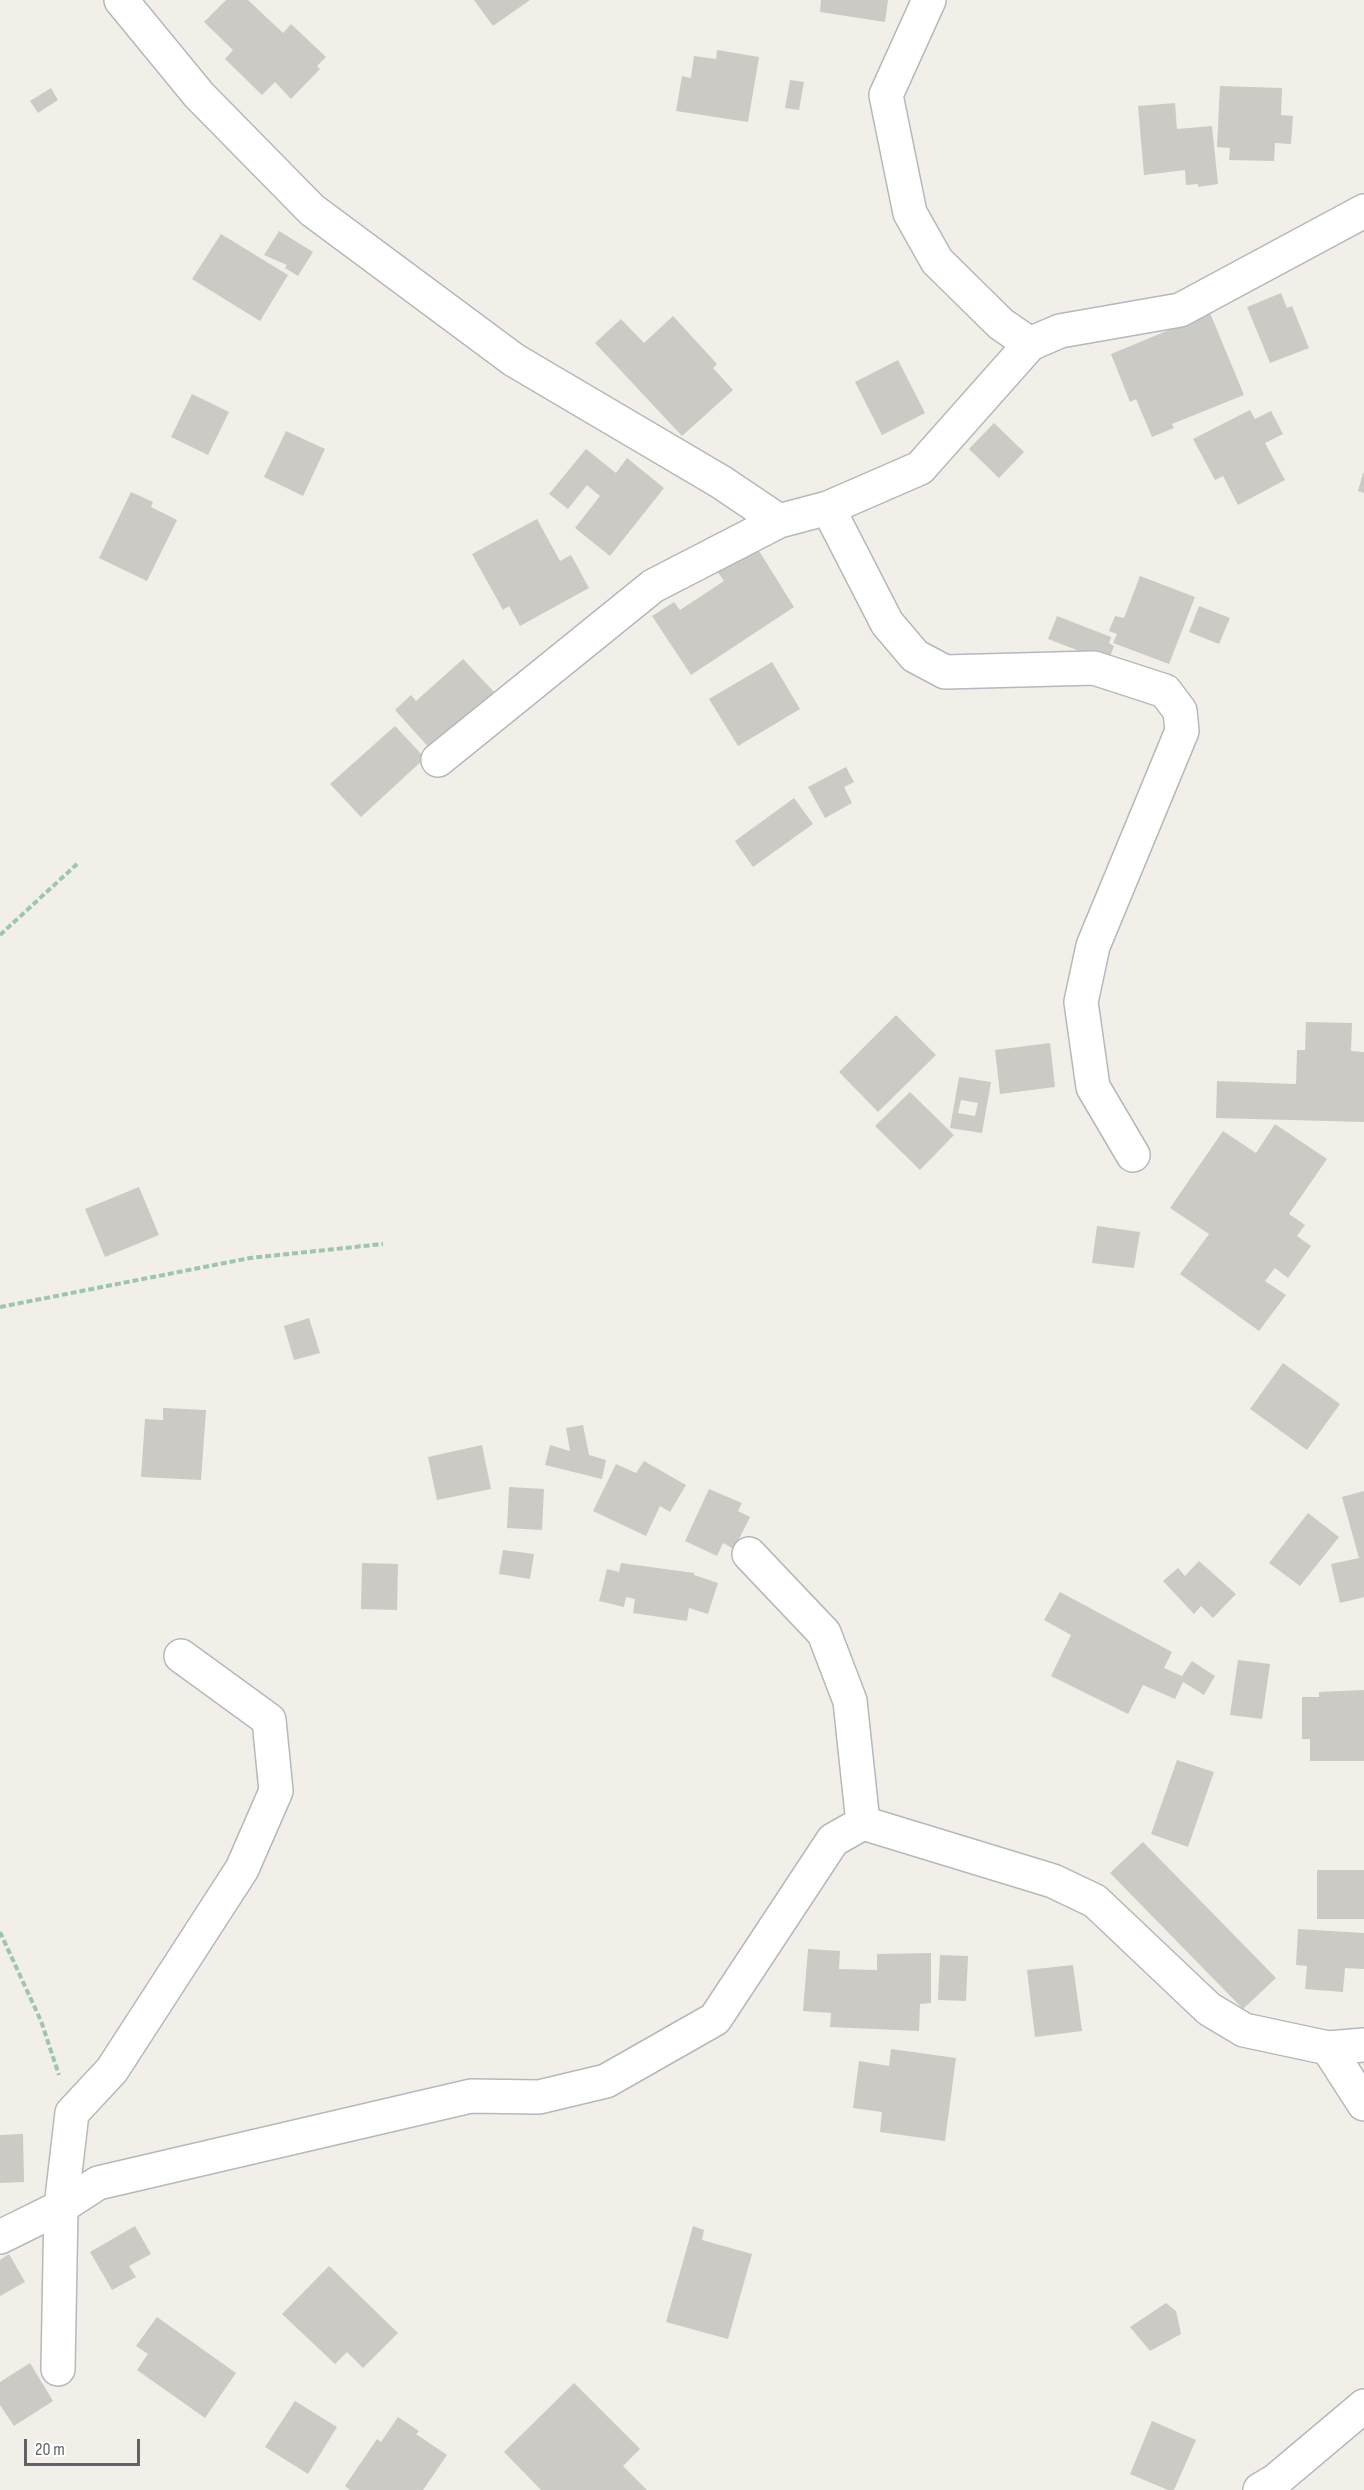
<!DOCTYPE html>
<style>
body{margin:0}
#map{position:relative;width:1364px;height:2490px;overflow:hidden;background:#f1efe8;font-family:"Sofia Sans Condensed",sans-serif}
canvas{display:block}
.scale{position:absolute;left:24px;top:2439px;width:116px;height:27px;box-sizing:border-box;border:3px solid #5f6368;border-top:0;padding-left:8px;font-size:18px;line-height:21px;white-space:nowrap;color:#5f6368;-webkit-text-stroke:4px #fff;paint-order:stroke}
</style>
<div id="map">
<canvas width="1364" height="2490"></canvas>
<div class="scale">20 m</div>
</div>
<script>
const c = document.querySelector('canvas').getContext('2d');
c.lineJoin = 'round';
function fillPath(path, color) { c.fillStyle = color; c.fill(path, 'evenodd'); }
const shape = rows => new Path2D(rows.map(r => 'M' + r).join(''));
function stroke(path, color, width, dash) { c.strokeStyle = color; c.lineWidth = width; c.lineCap = dash ? 'butt' : 'round'; c.setLineDash(dash || []); c.stroke(path); }
fillPath(shape([
 [226,0,248,0,283,33,291,24,326,57,317,66,320,69,291,99,275,82,262,95,225,59,233,50,204,22],
 [474,0,530,0,493,26],
 [821,0,888,0,885,22,820,12],
 [717,50,759,57,748,122,676,111,682,76,691,78,694,56,716,59],
 [790,80,804,82,799,110,785,108],
 [1220,86,1282,88,1281,115,1293,116,1291,144,1275,143,1274,161,1229,160,1230,148,1217,147],
 [51,88,58,100,38,113,30,101],
 [1175,103,1177,129,1212,126,1218,184,1198,187,1198,184,1186,185,1185,170,1144,175,1138,106],
 [279,231,313,252,298,276,285,268,287,265,264,255],
 [221,234,288,275,260,321,192,279],
 [1281,293,1287,308,1292,306,1309,348,1270,363,1247,307],
 [1210,313,1244,395,1172,424,1174,428,1152,437,1136,399,1130,402,1111,354],
 [673,316,717,364,713,368,733,390,682,436,595,343,621,319,644,343],
 [898,360,925,413,882,435,855,382],
 [192,394,229,412,208,455,171,437],
 [1250,410,1255,419,1271,411,1283,434,1265,443,1285,480,1238,505,1223,476,1215,480,1193,439],
 [994,423,1024,452,999,478,969,449],
 [286,431,325,449,303,496,264,477],
 [586,449,616,473,627,458,664,488,610,556,575,528,600,496,587,485,568,509,549,494],
 [1363,473,1364,473,1364,493,1358,491],
 [131,492,153,502,151,507,177,520,147,581,99,558],
 [537,519,560,561,571,555,589,588,520,626,509,606,503,610,472,554],
 [756,546,794,607,691,675,652,616,674,602,680,610,724,581,717,571],
 [1140,576,1195,597,1169,664,1113,643,1117,634,1109,631,1115,616,1124,618],
 [1199,606,1230,618,1219,644,1189,632],
 [1057,616,1111,637,1109,643,1114,646,1108,662,1048,639],
 [463,659,495,693,432,751,395,710,411,695,416,701],
 [772,662,800,709,738,746,709,699],
 [395,726,425,758,361,817,330,784],
 [846,767,854,782,844,787,852,803,825,818,808,787],
 [794,798,813,824,753,867,735,841],
 [896,1015,936,1055,878,1112,839,1072],
 [1306,1022,1352,1023,1351,1051,1364,1052,1364,1122,1216,1118,1217,1081,1296,1084,1297,1050,1305,1050],
 [1050,1043,1055,1087,1000,1094,995,1050],
 [959,1077,991,1082,982,1133,950,1128],
 [961,1100,978,1103,975,1116,958,1113],
 [910,1092,954,1135,920,1170,875,1126],
 [1275,1124,1327,1159,1289,1214,1305,1225,1297,1236,1311,1246,1288,1278,1275,1268,1265,1281,1286,1295,1259,1331,1180,1274,1209,1234,1170,1208,1223,1131,1256,1153],
 [139,1187,159,1235,105,1257,85,1209],
 [1097,1226,1140,1232,1134,1268,1092,1263],
 [309,1318,320,1353,294,1360,284,1326],
 [1283,1363,1340,1404,1307,1450,1250,1409],
 [163,1408,206,1410,201,1480,141,1477,145,1419,163,1420],
 [583,1425,589,1455,606,1460,602,1479,545,1465,550,1445,570,1451,566,1428],
 [482,1445,491,1489,437,1500,428,1457],
 [644,1461,686,1485,670,1512,660,1506,646,1536,593,1511,616,1464,636,1473],
 [509,1487,544,1489,542,1530,507,1528],
 [709,1489,742,1503,738,1511,750,1517,734,1549,723,1543,717,1556,685,1541],
 [1364,1491,1364,1597,1340,1603,1331,1564,1359,1558,1342,1497],
 [1308,1513,1339,1537,1300,1586,1269,1563],
 [503,1550,534,1554,530,1579,499,1574],
 [1199,1561,1236,1594,1213,1618,1201,1606,1194,1614,1163,1581,1178,1568,1185,1576],
 [362,1563,398,1564,397,1610,361,1609],
 [621,1563,694,1573,694,1575,718,1583,708,1614,689,1608,687,1621,633,1613,635,1599,626,1597,624,1607,599,1601,607,1569,619,1572],
 [1060,1592,1172,1652,1164,1668,1182,1676,1192,1661,1215,1676,1204,1695,1183,1682,1175,1699,1143,1685,1128,1714,1051,1676,1071,1635,1044,1620],
 [1238,1660,1270,1664,1262,1719,1230,1715],
 [1364,1690,1364,1761,1310,1761,1310,1739,1302,1739,1302,1697,1319,1697,1319,1692],
 [1177,1760,1214,1772,1188,1847,1151,1834],
 [1143,1842,1276,1978,1243,2009,1110,1873],
 [1317,1870,1364,1870,1364,1919,1317,1919],
 [1298,1929,1364,1933,1364,1969,1345,1968,1343,1992,1305,1989,1307,1966,1296,1965],
 [808,1949,840,1951,839,1969,877,1970,877,1954,931,1953,931,2003,920,2004,919,2031,830,2027,831,2013,803,2011],
 [940,1955,968,1956,966,2001,938,2000],
 [1073,1965,1082,2031,1035,2037,1027,1970],
 [891,2049,956,2058,945,2141,880,2132,882,2112,853,2108,859,2061,889,2066],
 [23,2134,24,2182,0,2183,0,2135],
 [135,2226,151,2254,129,2266,136,2277,112,2290,90,2252],
 [693,2226,704,2230,702,2240,752,2254,728,2339,666,2322],
 [9,2254,25,2282,0,2296,0,2260],
 [329,2266,398,2333,363,2368,347,2352,335,2364,282,2314],
 [1166,2303,1176,2311,1181,2334,1150,2351,1130,2327],
 [157,2317,236,2373,205,2418,137,2370,148,2354,136,2346],
 [30,2363,53,2401,14,2426,0,2405,0,2382],
 [574,2383,640,2449,623,2466,647,2490,541,2490,504,2452],
 [295,2401,337,2427,308,2474,265,2447],
 [398,2417,419,2431,416,2434,447,2455,423,2490,350,2490,345,2486,377,2439,381,2442],
 [1152,2421,1196,2440,1174,2490,1168,2490,1130,2474]
]), '#cccac5');
const minor = shape([
 [121,0,199,95,312,210,514,360,721,482,779,521],
 [929,0,886,95,910,213,937,261,1001,324,1030,344],
 [828,508,887,623,915,656,945,672,1094,668,1165,691,1180,711,1182,731,1093,946,1081,1002,1093,1087,1133,1155],
 [438,760,653,586,779,521,828,508,920,468,1030,344,1060,331,1180,310,1364,211],
 [749,1554,824,1633,850,1701,863,1823],
 [1328,2048,1364,2104],
 [0,2237,61,2207,98,2183,471,2096,539,2097,606,2081,715,2019,833,1840,863,1823,1053,1881,1095,1901,1209,2009,1244,2030,1328,2048,1364,2045],
 [58,2369,61,2207,72,2113,112,2070,242,1869,276,1791,269,1720,181,1656],
 [1260,2490,1275,2481,1364,2406]
]);
stroke(minor, '#b5b8bc', 36);
stroke(shape([
 [0,935,77,864],
 [0,1307,250,1258,383,1244],
 [0,1932,41,2021,59,2075]
]), '#9cc7a9', 4, [6, 3]);
stroke(minor, '#fff', 33);
</script>
